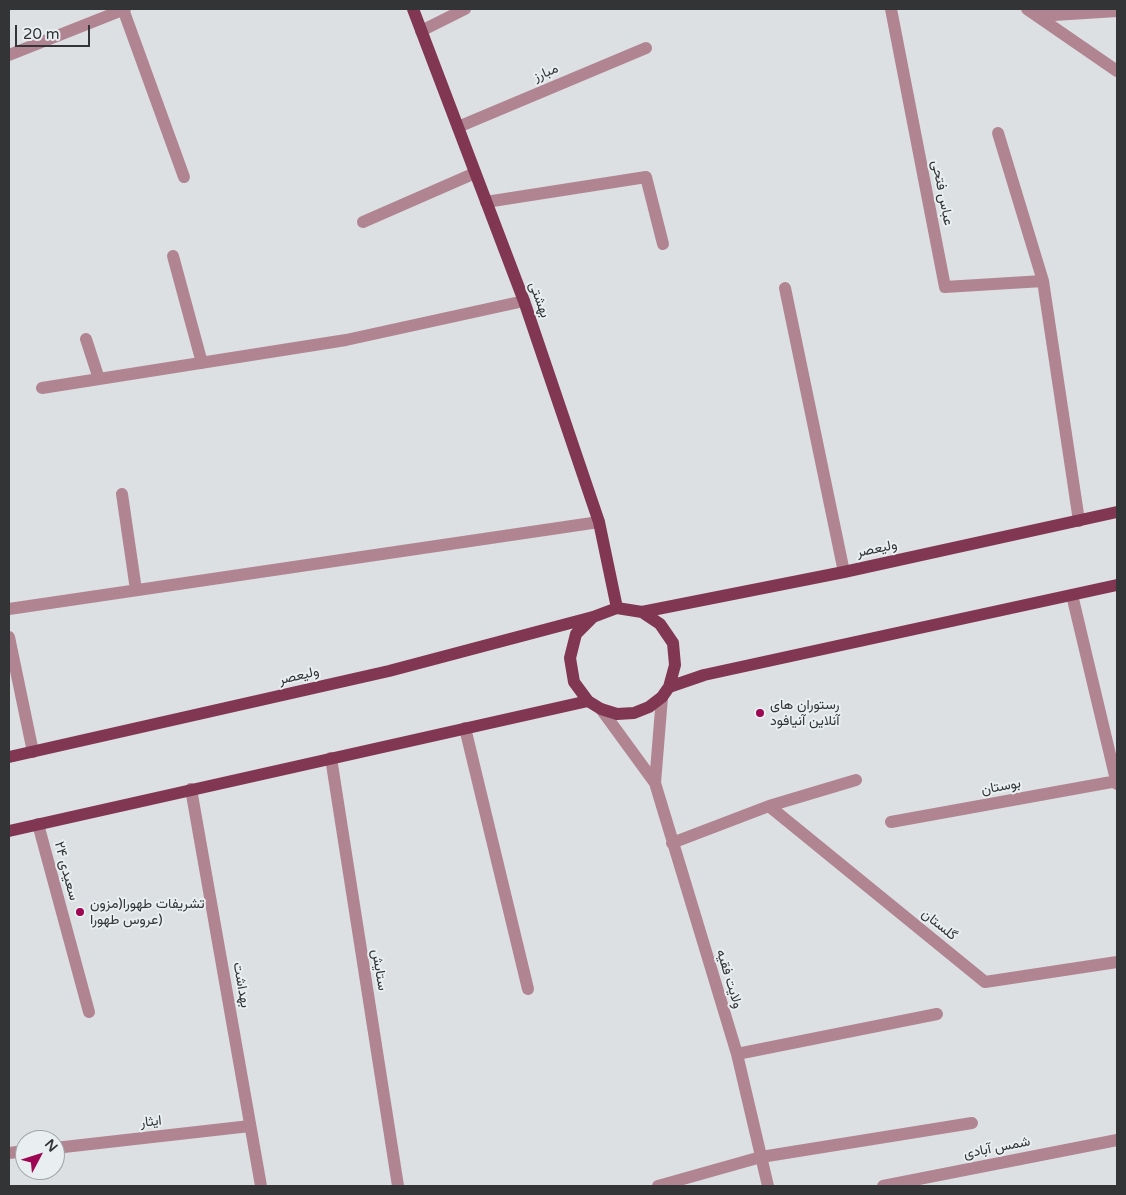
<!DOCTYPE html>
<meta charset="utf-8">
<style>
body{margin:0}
#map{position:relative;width:1126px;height:1195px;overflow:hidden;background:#dce0e3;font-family:"Varela Round",sans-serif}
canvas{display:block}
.frame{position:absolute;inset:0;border:10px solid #323435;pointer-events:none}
.north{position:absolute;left:15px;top:1130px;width:50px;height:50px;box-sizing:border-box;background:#e9eef0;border:1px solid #a0a4a5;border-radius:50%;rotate:50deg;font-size:14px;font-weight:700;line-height:20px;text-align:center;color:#323435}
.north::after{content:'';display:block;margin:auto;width:18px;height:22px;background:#9c0652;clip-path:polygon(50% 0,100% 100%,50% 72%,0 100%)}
.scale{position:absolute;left:15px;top:25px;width:75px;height:22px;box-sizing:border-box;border:2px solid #323435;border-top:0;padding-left:6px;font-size:15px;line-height:18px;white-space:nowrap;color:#323435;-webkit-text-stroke:4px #e9eef0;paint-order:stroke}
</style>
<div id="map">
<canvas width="1126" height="1195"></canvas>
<div class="frame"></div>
<div class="north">N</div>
<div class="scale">20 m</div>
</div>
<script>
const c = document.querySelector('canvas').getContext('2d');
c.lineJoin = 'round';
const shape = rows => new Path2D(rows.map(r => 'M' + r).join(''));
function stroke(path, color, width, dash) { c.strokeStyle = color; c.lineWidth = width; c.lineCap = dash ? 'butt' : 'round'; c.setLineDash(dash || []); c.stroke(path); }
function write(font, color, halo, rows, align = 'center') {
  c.font = font + ' "Varela Round",Vazirmatn,sans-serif'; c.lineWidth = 4; c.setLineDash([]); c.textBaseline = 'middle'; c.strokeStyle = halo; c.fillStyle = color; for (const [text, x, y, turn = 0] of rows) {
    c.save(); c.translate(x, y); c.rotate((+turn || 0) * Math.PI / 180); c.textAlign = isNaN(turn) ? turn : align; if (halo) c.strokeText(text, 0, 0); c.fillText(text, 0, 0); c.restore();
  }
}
stroke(shape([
 [123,9,184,177],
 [891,9,945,287,1043,281],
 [1027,9,1117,71],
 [1038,16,1117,11],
 [421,31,465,9],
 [9,55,125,9],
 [458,127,646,48],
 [998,133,1043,281,1079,521],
 [486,202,646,177,663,244],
 [363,222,475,173],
 [173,256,202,363],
 [785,288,844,572],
 [86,339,99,379],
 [42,388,346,340,524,301],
 [122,494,136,590],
 [1072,595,1117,784],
 [9,609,599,522],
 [9,637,33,752],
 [601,709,655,783,737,1054,768,1186],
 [465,728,528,989],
 [331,758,398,1186],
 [655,783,662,697],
 [191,789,261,1186],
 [769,806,985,982,1117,962],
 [891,822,1117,781],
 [38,824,89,1012],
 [672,843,769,806,856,780],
 [737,1054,937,1014],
 [55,1148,250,1126],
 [9,1153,25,1151],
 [658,1186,761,1157,972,1123],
 [883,1186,1117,1140]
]), '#b08591', 12);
stroke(shape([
 [413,9,524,301,599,522,617,608],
 [642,612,844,572,1117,512],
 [669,687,704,675,1117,585],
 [9,757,389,671,593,617,617,608,642,612,660,624,673,643,675,665,669,687,662,697,649,707,634,713,617,714,601,709,588,701,574,682,570,658,576,634,593,617],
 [9,831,588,701]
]), '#813752', 12);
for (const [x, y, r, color] of [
 [760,713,5,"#9c0652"],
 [80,912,5,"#9c0652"]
]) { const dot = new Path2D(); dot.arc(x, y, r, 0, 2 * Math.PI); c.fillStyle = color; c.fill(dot); stroke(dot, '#e9eef0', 2); }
write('14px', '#323435', '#e9eef0', [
 ["مبارز",546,73,-23],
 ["عباس فتحی",942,193,79],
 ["بهشتی",539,300,70],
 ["ولیعصر",877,549,-12],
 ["ولیعصر",299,676,-13],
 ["بوستان",1001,787,-10],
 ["۲۴ سعیدی",66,871,75],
 ["گلستان",939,925,39],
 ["ستایش",379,970,81],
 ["ولایت فقیه",729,979,73],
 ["بهداشت",241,985,80],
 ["ایثار",151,1122,-6],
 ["شمس آبادی",997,1148,-11]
]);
write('14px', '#323435', '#e9eef0', [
 ["رستوران های",770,705],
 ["آنلاین آنیافود",770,721],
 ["تشریفات طهورا(مزون",90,904],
 ["عروس طهورا)",90,920]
], 'left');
</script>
